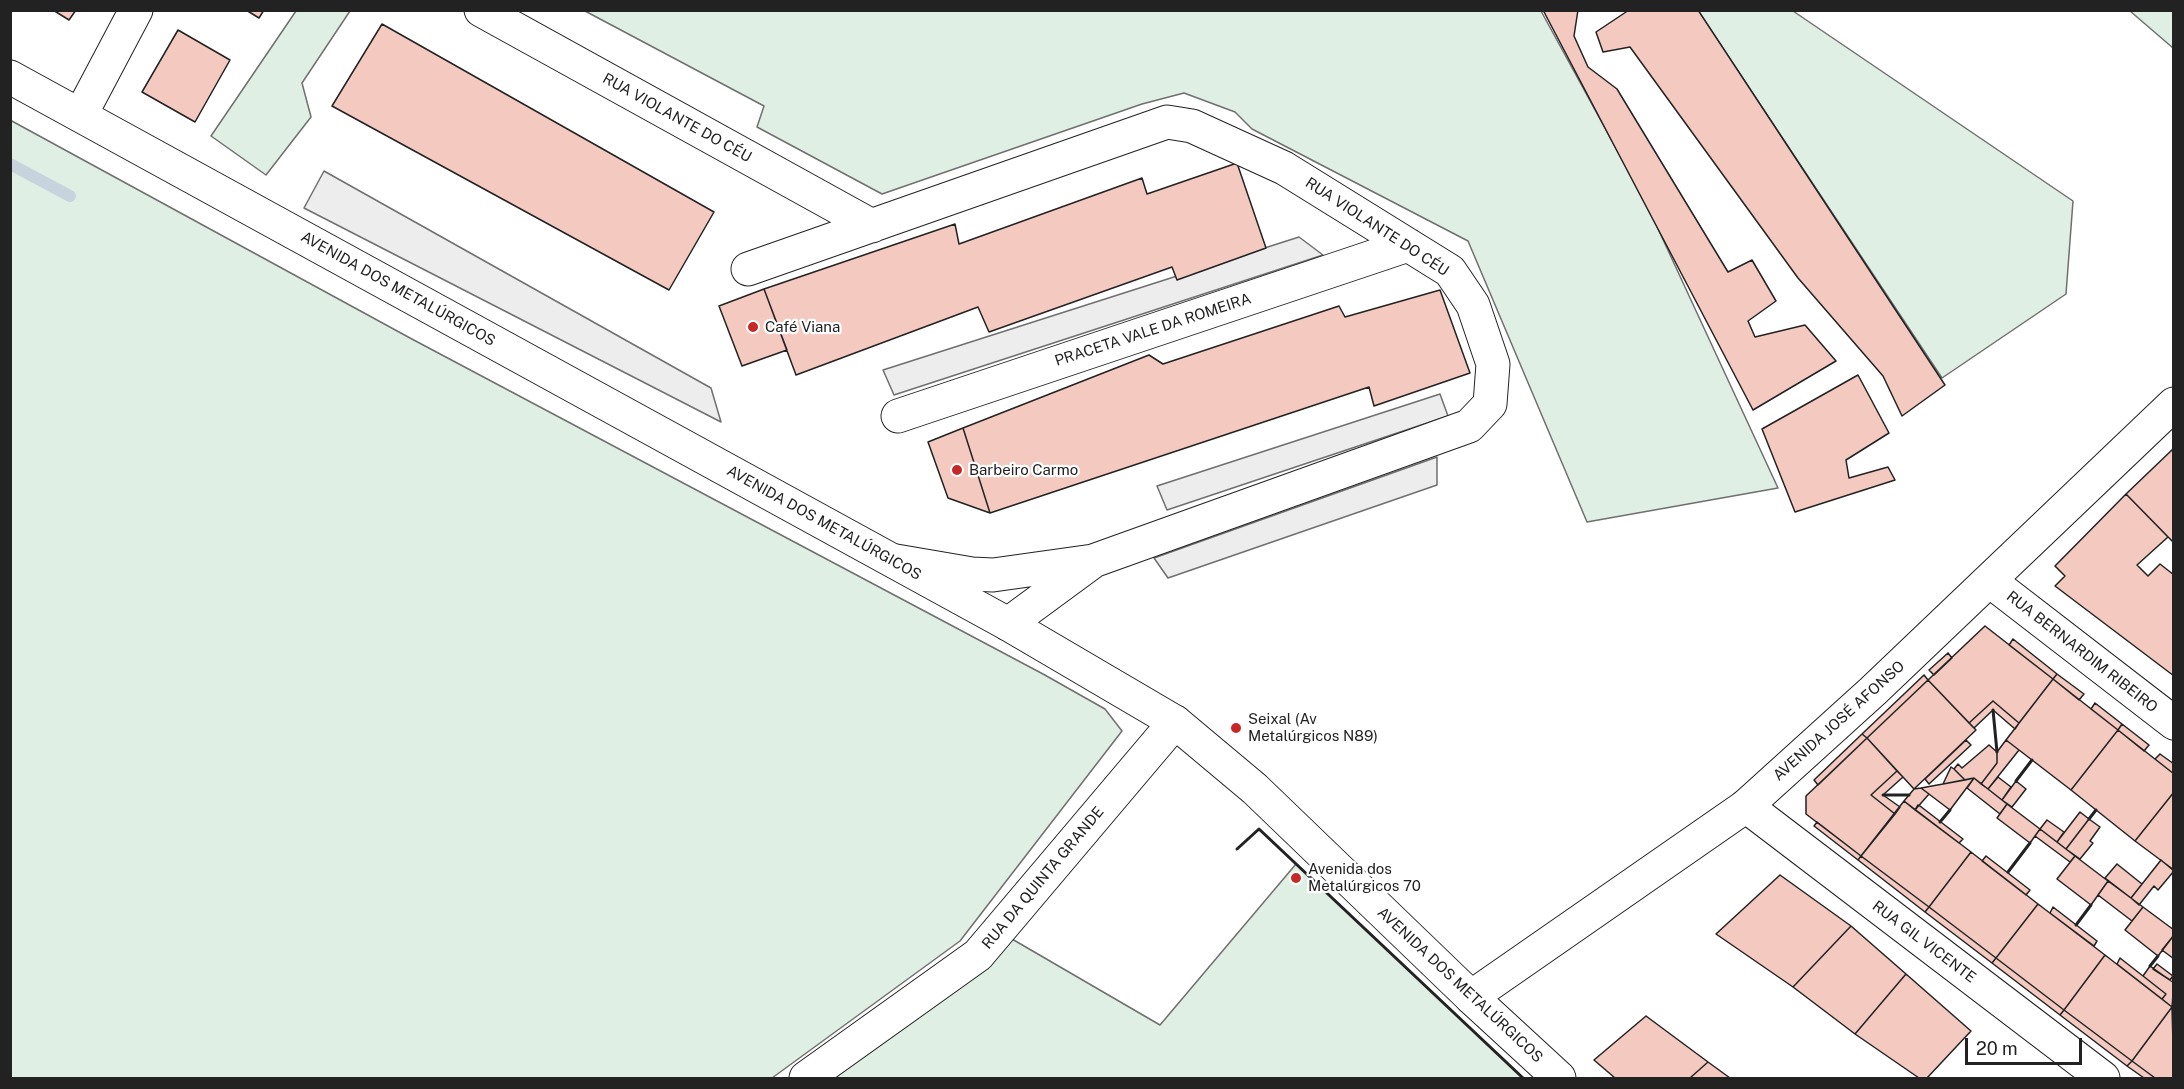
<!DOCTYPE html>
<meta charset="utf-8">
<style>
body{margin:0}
#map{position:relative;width:2184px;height:1089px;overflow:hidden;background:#fff;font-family:"Public Sans",sans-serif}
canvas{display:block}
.frame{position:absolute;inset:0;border:12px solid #222;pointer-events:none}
.scale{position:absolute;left:1965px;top:1038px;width:117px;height:27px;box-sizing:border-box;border:3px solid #222;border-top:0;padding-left:8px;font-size:18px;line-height:21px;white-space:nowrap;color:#222;-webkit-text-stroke:4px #fff;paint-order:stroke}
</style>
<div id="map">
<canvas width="2184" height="1089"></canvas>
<div class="frame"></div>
<div class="scale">20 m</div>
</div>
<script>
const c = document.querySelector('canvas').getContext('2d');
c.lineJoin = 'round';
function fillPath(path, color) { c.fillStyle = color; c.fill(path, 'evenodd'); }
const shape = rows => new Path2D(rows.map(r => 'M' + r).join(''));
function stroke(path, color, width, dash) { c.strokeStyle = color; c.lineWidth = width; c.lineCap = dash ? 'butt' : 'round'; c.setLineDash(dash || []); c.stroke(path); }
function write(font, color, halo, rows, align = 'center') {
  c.font = font + ' "Public Sans",sans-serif'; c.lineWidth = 4.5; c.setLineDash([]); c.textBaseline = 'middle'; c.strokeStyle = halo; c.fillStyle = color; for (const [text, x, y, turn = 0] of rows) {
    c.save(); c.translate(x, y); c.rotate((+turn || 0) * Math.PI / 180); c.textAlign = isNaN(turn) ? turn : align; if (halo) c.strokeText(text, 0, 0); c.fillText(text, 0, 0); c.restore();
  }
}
const green = shape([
 [296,11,350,11,302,83,311,117,266,175,211,136,296,11],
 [585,11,1541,11,1647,205,1778,488,1587,522,1468,241,1252,129,1235,112,1184,93,1142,104,882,194,757,127,764,106,585,11],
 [1698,11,1793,11,2073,201,2066,294,1942,378,1698,11],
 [2130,11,2173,11,2173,48,2130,11],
 [10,120,410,338,1043,674,1105,709,1122,731,960,941,772,1078,11,1078,10,120],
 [1296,864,1523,1078,823,1078,1012,939,1160,1025,1296,864]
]);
fillPath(green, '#e0efe3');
stroke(green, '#6f6f6f', 1.5);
const parking = shape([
 [324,171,711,388,721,422,304,208,324,171],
 [1299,237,1323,255,894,395,883,370,1299,237],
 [1440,394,1448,416,1167,510,1157,486,1440,394],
 [1437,457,1437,485,1168,578,1154,558,1437,457]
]);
fillPath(parking, '#ededed');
stroke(parking, '#6f6f6f', 1.5);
stroke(shape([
 [10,164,70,196]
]), '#c7d3dd', 12);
const building = shape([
 [53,10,76,10,69,20,53,10],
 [246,10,264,10,259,18,246,10],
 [1543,10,1578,10,1574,36,1588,67,1617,89,1728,272,1752,260,1776,301,1748,321,1755,337,1805,325,1836,361,1753,410,1543,10],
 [1629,10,1698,10,1945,385,1902,416,1883,376,1798,278,1630,47,1603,52,1596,32,1629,10],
 [382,24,714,212,669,290,332,106,382,24],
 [178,30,230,60,195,122,142,92,178,30],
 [1237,163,1266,248,1177,280,1172,267,989,332,978,307,796,375,764,289,955,224,959,244,1142,178,1147,194,1237,163],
 [764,289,787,350,742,366,719,306,764,289],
 [1440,290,1470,373,1374,406,1369,387,990,513,963,428,1149,355,1163,364,1339,306,1345,317,1440,290],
 [1858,375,1889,433,1846,460,1849,478,1888,467,1895,480,1795,512,1762,429,1858,375],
 [963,428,990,513,948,498,928,442,963,428],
 [2174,448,2174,543,2126,494,2174,448],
 [2126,494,2168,537,2137,565,2148,576,2160,564,2174,575,2174,676,2055,586,2065,576,2055,566,2126,494],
 [1985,626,2053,679,2019,723,1993,701,1969,723,1928,680,1985,626],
 [2013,639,2057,674,2053,679,2009,645,2013,639],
 [1948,653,1952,658,1934,675,1929,670,1948,653],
 [2057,674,2084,694,2079,700,2053,679,2057,674],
 [1924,675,1928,680,1867,738,1862,734,1924,675],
 [2053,679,2118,730,2071,790,2006,740,2053,679],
 [1928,680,1976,730,1914,789,1867,738,1928,680],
 [1993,701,2019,723,2015,729,1993,710,1974,728,1969,723,1993,701],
 [2095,703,2122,724,2118,730,2091,709,2095,703],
 [2122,724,2149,745,2144,751,2118,730,2122,724],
 [2118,730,2174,774,2174,792,2135,841,2071,790,2118,730],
 [1862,734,1867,738,1818,785,1814,780,1862,734],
 [1867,738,1897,771,1871,795,1895,814,1861,856,1806,814,1806,796,1867,738],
 [1966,740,1971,745,1929,784,1925,779,1966,740],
 [2006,740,2019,750,1988,789,1981,784,1997,763,1997,752,2006,740],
 [1989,745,1997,752,1997,763,1981,784,1974,778,1965,780,1954,769,1958,764,1962,768,1989,745],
 [2160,754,2174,764,2174,774,2155,759,2160,754],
 [1951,767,1954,769,1965,780,1943,784,1951,767],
 [1897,771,1903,777,1883,795,1900,807,1895,814,1871,795,1897,771],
 [1998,777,2011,787,2002,800,1988,789,1998,777],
 [1974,778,1950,810,1921,788,1943,784,1974,778],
 [1974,778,2007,804,2000,814,1967,788,1974,778],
 [2016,781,2026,789,2012,807,2002,800,2016,781],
 [1921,788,1929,794,1915,810,1904,801,1914,789,1921,788],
 [2174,792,2174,870,2135,841,2174,792],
 [1904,801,1971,852,1929,907,1861,856,1904,801],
 [2007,804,2040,829,2030,843,1997,818,2007,804],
 [1918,805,1920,806,1963,839,1959,843,1915,810,1918,805],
 [2080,812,2089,819,2066,849,2057,842,2080,812],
 [2089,819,2100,827,2090,841,2093,843,2080,859,2066,849,2089,819],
 [2047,820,2064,832,2057,842,2040,829,2047,820],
 [1817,822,1861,856,1858,860,1814,826,1817,822],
 [2040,829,2075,856,2070,862,2035,836,2040,829],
 [1971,852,2038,904,1996,958,1929,907,1971,852],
 [1861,856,1929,907,1925,912,1858,860,1861,856],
 [1986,856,2030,890,2026,895,1982,861,1986,856],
 [2075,856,2108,881,2091,905,2057,879,2075,856],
 [2161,860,2174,871,2158,890,2154,886,2139,905,2131,898,2161,860],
 [2117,864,2142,884,2131,898,2105,878,2117,864],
 [1780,875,1851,926,1793,987,1716,934,1780,875],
 [2108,881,2143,907,2132,921,2098,895,2108,881],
 [2038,904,2105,955,2064,1010,1996,958,2038,904],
 [1929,907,1996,958,1992,963,1925,912,1929,907],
 [2053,907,2097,941,2094,946,2050,913,2053,907],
 [2143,907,2174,930,2174,935,2158,956,2125,930,2143,907],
 [1851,926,1906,974,1855,1034,1793,987,1851,926],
 [2174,935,2174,959,2162,950,2174,935],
 [2105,955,2172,1007,2132,1061,2064,1010,2105,955],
 [1996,958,2064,1010,2060,1015,1992,963,1996,958],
 [2120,958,2166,994,2162,999,2117,964,2120,958],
 [2157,964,2173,976,2170,980,2153,969,2157,964],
 [2150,966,2174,983,2172,1007,2162,999,2166,994,2143,976,2150,966],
 [1906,974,1971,1031,1927,1078,1919,1078,1855,1034,1906,974],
 [2172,1007,2174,1078,2155,1078,2132,1061,2172,1007],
 [2064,1010,2132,1061,2127,1066,2060,1015,2064,1010],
 [1646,1016,1708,1062,1690,1078,1615,1078,1594,1060,1646,1016],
 [2132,1061,2155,1078,2144,1078,2127,1066,2132,1061],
 [1708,1062,1730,1078,1690,1078,1708,1062]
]);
fillPath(building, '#f3c9c0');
stroke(building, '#222', 1.5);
const minor = shape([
 [481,10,872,226],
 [81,114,136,10],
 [748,269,1167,122,1192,126,1284,168,1450,271,1473,305,1493,364,1490,404,1469,426,1093,561,993,575,972,574,896,561],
 [898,416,1408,245],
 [1990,581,2174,723],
 [1008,624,1091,563],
 [1746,806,2103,1078],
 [806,1078,978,955,1175,722]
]);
const secondary = shape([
 [1471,997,1746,806,1873,691,2174,404]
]);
const primary = shape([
 [10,77,1008,624,1175,722,1255,789,1471,997,1559,1078]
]);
stroke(minor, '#222', 35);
stroke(secondary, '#222', 35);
stroke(primary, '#222', 35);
stroke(minor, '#fff', 33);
stroke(secondary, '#fff', 33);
stroke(primary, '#fff', 33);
stroke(shape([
 [1993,710,1997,752],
 [2016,781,2032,760],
 [1883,795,1909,795],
 [2089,819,2096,810],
 [1940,822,1950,810],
 [1237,849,1259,829,1523,1078],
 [2008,872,2030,843],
 [2076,925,2091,905],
 [2150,966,2158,956]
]), '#222', 3);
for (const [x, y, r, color] of [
 [753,327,6,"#c62828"],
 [957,470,6,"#c62828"],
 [1236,728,6,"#c62828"],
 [1296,878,6,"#c62828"]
]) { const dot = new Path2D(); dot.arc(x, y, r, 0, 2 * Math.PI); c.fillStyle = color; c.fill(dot); stroke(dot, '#fff', 2); }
write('15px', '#222', '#fff', [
 ["RUA VIOLANTE DO CÉU",677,118,29],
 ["RUA VIOLANTE DO CÉU",1377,227,33],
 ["AVENIDA DOS METALÚRGICOS",398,289,29],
 ["PRACETA VALE DA ROMEIRA",1153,330,-18],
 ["AVENIDA DOS METALÚRGICOS",824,523,29],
 ["RUA BERNARDIM RIBEIRO",2082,652,38],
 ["AVENIDA JOSÉ AFONSO",1839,721,-42],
 ["RUA DA QUINTA GRANDE",1043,878,-50],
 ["RUA GIL VICENTE",1924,942,37],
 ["AVENIDA DOS METALÚRGICOS",1460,985,43]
]);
write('15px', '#222', '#fff', [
 ["Café Viana",765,327],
 ["Barbeiro Carmo",969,470],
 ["Seixal (Av",1248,719],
 ["Metalúrgicos N89)",1248,736],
 ["Avenida dos",1308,869],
 ["Metalúrgicos 70",1308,886]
], 'left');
</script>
